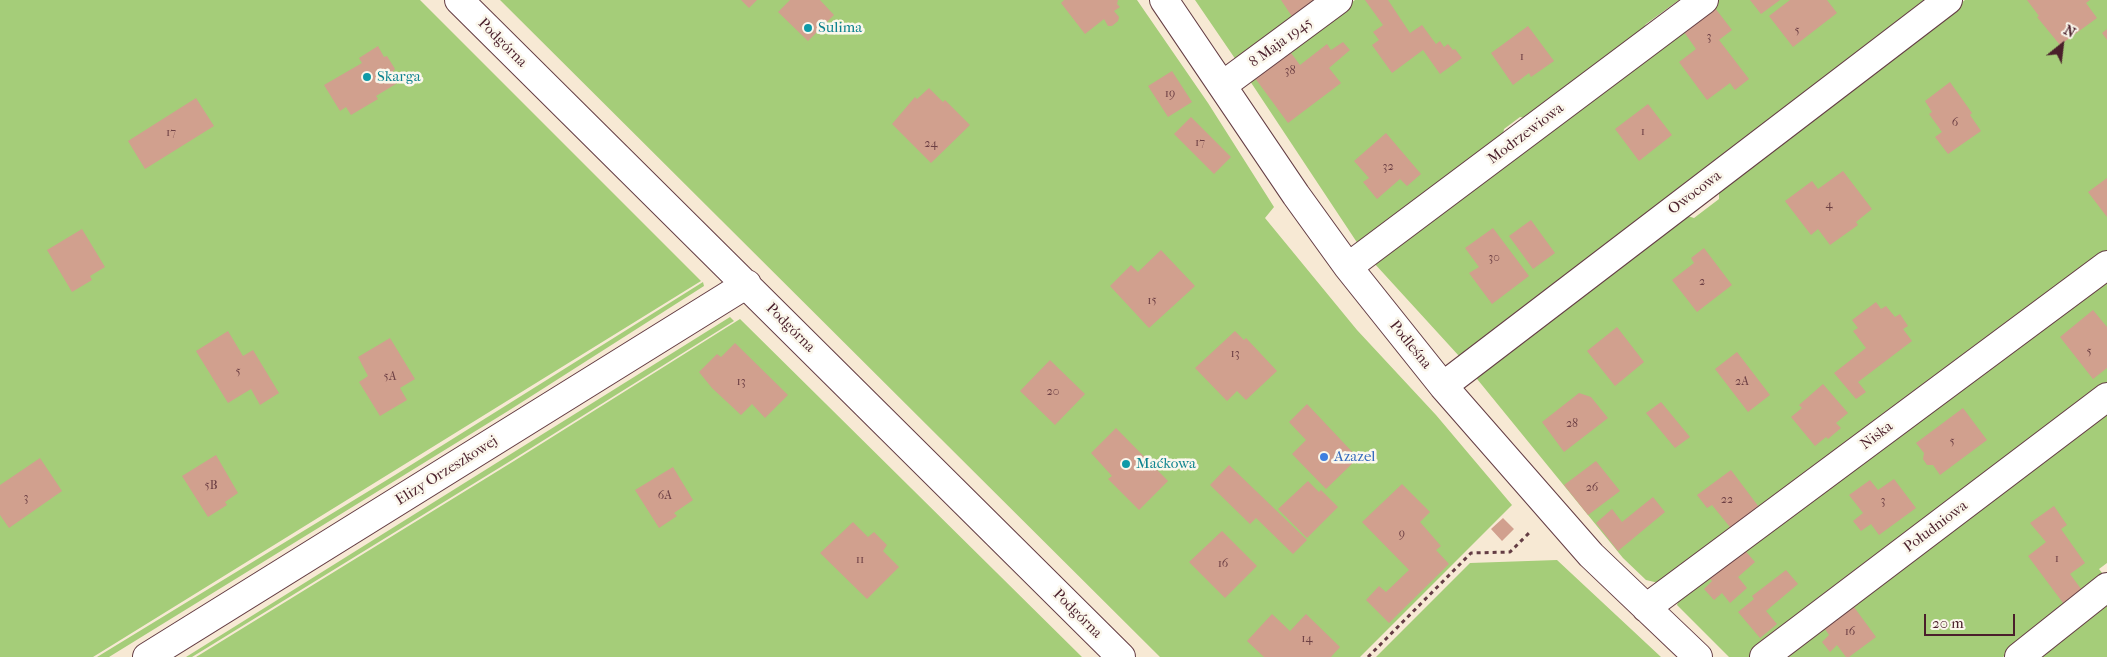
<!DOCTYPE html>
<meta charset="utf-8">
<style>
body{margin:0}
#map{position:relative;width:2107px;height:657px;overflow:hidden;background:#f7e9d4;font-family:"IM FELL French Canon",serif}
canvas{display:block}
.north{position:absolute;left:2037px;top:20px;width:50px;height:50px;-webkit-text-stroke:4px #fbf7ec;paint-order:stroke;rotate:29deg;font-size:14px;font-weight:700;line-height:20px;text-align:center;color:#4a1f2b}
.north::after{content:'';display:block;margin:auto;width:18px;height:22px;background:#4a1f2b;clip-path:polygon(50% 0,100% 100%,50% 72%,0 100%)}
.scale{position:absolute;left:1924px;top:614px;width:91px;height:22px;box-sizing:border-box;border:2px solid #4a1f2b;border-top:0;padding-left:6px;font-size:15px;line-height:18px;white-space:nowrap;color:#4a1f2b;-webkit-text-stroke:4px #fbf7ec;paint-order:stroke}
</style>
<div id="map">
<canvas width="2107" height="657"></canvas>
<div class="north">N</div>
<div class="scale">20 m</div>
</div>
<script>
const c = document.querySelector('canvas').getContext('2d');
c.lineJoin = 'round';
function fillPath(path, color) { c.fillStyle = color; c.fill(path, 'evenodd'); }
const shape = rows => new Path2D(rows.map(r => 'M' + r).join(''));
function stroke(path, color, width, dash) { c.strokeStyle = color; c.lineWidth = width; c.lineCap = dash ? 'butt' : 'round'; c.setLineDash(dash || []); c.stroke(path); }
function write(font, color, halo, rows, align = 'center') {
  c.font = font + ' "IM FELL French Canon",serif'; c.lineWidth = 5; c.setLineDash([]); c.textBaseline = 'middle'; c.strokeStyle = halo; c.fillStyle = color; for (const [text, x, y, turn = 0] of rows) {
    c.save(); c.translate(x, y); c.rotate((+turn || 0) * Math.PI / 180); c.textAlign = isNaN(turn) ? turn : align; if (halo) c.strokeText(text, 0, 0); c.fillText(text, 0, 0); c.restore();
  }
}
fillPath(shape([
 [0,0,420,0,701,281,93,657,0,657],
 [500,0,1137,0,1208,103,1274,207,1265,218,1357,330,1436,415,1512,505,1360,657,1160,657],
 [1195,0,1326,0,1236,60],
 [1355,0,1679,0,1646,24,1638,37,1530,119,1520,117,1504,129,1502,141,1360,247,1250,81,1253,75],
 [1719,0,1929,0,1466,356,1459,356,1374,263,1374,258],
 [1965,0,2107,0,2107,253,1663,584,1646,580,1623,558,1473,374,1685,215,1694,218,1719,199,1719,190],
 [2107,275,2107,387,1750,657,1729,657,1677,605,1680,595],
 [703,282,704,286,508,411,109,657,97,657,395,475],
 [730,317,734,321,512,460,192,657,186,657],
 [740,319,1082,657,196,657,514,461],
 [2107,408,2107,563,2099,569,2106,578,2003,657,1776,657],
 [1557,560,1661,657,1376,657,1470,563],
 [2107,597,2107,657,2031,657]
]), '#a5cd79');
fillPath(shape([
 [741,0,757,0,749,8],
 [790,0,820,0,834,15,808,41,778,12],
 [1064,0,1118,0,1117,4,1120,7,1114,11,1119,17,1118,21,1112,26,1108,26,1104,19,1085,34,1061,3],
 [1281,0,1318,0,1293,18],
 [1365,0,1388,0,1410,33,1422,25,1436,44,1440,41,1444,47,1448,44,1453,50,1455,49,1462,58,1440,74,1423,50,1392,73,1372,45,1379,40,1373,32,1383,25],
 [1750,0,1780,0,1761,14],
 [1790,0,1827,0,1837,13,1793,47,1769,16],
 [2027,0,2090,0,2086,3,2097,18,2060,45,2037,17,2039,16],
 [1715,8,1732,30,1719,40,1749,79,1735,90,1730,83,1707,100,1679,62,1696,49,1684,32],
 [1528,26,1554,61,1531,77,1529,73,1513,85,1491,53],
 [2107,29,2107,40,2102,33],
 [1343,42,1350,50,1329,68,1341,83,1288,123,1252,74,1288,49,1300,65,1327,44,1331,50],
 [378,46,384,57,387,56,395,69,393,71,399,82,376,96,378,99,351,115,346,107,340,111,324,85,362,63,359,58],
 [1172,71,1192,102,1168,117,1148,86],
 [1950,82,1972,113,1970,115,1981,131,1948,154,1935,137,1942,132,1929,114,1932,112,1925,101],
 [929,88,943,102,945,100,970,125,931,163,892,124,915,97,917,99],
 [196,98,214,126,145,169,128,141],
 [1648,104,1672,135,1639,161,1615,129],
 [1191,117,1231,157,1214,174,1174,134],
 [1386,133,1421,174,1407,186,1400,179,1377,199,1363,182,1369,178,1354,161],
 [1843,171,1872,209,1856,222,1858,225,1830,245,1818,229,1811,235,1785,201,1812,181,1818,189],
 [2107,178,2107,217,2088,192],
 [1531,220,1555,253,1533,269,1509,236],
 [1493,228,1529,276,1492,304,1469,273,1479,267,1465,248],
 [82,229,105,267,90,276,92,280,72,292,47,250],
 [1704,248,1732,285,1697,312,1672,280,1694,263,1691,258],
 [1161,250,1195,286,1149,328,1110,286,1131,265,1138,272],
 [1876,302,1881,309,1886,306,1895,317,1900,314,1908,326,1903,329,1912,341,1858,382,1866,392,1856,399,1834,373,1866,348,1853,331,1858,328,1852,320],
 [2093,310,2107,327,2107,368,2093,379,2060,337],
 [1617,327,1644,362,1615,386,1587,351],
 [228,331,243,356,253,350,279,393,260,405,251,389,228,403,196,351],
 [1235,331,1244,340,1246,338,1277,371,1246,400,1237,391,1227,401,1195,368],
 [390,338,415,379,400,388,407,400,380,416,359,382,368,376,358,357],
 [735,343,788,395,765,418,752,404,741,415,712,388,699,372,717,354,721,357],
 [1737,352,1770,395,1748,412,1715,369],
 [1050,360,1085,394,1055,425,1020,391],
 [1823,384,1848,413,1836,423,1841,428,1828,439,1826,437,1815,446,1791,417,1802,408,1799,405],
 [1579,393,1591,397,1608,418,1564,452,1542,422],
 [1661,402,1690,437,1675,448,1646,413],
 [1307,404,1358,458,1326,489,1292,454,1306,440,1289,422],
 [1963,408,1987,440,1940,475,1933,465,1927,465,1923,459,1924,453,1916,443],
 [1116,428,1168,481,1139,510,1108,479,1112,476,1091,453],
 [216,455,238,493,225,502,227,505,208,517,182,476],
 [40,458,62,491,9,528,0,515,0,485],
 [1596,461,1620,491,1588,515,1564,485],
 [1229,465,1307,540,1293,554,1256,518,1250,524,1210,485],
 [673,467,693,500,674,513,677,516,659,528,635,490],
 [1731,470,1762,511,1734,532,1712,505,1707,508,1697,495],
 [1894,479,1916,508,1879,535,1871,524,1861,531,1853,521,1863,513,1849,495,1870,480,1878,490],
 [1308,481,1319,492,1321,490,1338,507,1307,538,1278,509],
 [1402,484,1430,512,1420,522,1441,546,1436,550,1449,564,1389,623,1366,600,1379,586,1386,592,1409,570,1362,522],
 [1653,497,1665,512,1618,551,1596,523,1612,509,1622,522],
 [2054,506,2067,525,2061,529,2085,563,2070,574,2084,593,2066,607,2028,556,2046,542,2030,523],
 [1503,518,1514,529,1502,541,1491,529],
 [853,522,868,537,874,532,887,545,883,551,899,567,867,599,820,553],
 [1222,531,1257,566,1225,598,1189,562],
 [1741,546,1755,562,1738,577,1747,588,1730,603,1722,593,1714,600,1704,589,1712,581,1707,575],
 [1786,570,1798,584,1766,611,1777,624,1760,638,1738,612,1754,599,1752,596],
 [1854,607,1876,637,1849,657,1846,657,1837,645,1830,652,1822,642,1829,635,1825,629],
 [1272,614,1290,631,1306,614,1340,647,1331,657,1264,657,1247,641]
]), '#d1a08e');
const minor = shape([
 [459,0,1121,657],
 [1164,0,1296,195,1348,267,1443,386,1591,555,1698,657],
 [1223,85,1338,0],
 [1348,267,1704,0],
 [1443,386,1948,0],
 [1646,608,2107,265],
 [147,657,747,284],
 [1764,657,2107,397],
 [2019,657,2107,587]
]);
stroke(minor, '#643d44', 30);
stroke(shape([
 [1368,657,1471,553,1510,552,1531,531]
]), '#643d44', 3, [4, 4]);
stroke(minor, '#fff', 28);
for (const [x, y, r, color] of [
 [808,28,5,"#0f9aa8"],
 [367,77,5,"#0f9aa8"],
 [1324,457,5,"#3f7fe0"],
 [1126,464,5,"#0f9aa8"]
]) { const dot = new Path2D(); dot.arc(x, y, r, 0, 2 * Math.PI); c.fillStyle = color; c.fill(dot); stroke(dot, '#fbf7ec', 2); }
write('12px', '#6c3f44', null, [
 ["5",1797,31],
 ["3",1709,37],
 ["1",1522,57],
 ["38",1290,71],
 ["19",1170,94],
 ["6",1955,123],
 ["1",1643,132],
 ["17",171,133],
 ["17",1200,143],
 ["24",931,144],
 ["32",1388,167],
 ["4",1829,205],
 ["30",1494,258],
 ["2",1702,282],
 ["15",1152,301],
 ["5",2089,352],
 ["13",1235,354],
 ["5",238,372],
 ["5A",390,377],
 ["13",741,382],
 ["2A",1742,382],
 ["20",1053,392],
 ["28",1572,424],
 ["5",1952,442],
 ["5B",211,486],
 ["26",1592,488],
 ["6A",665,496],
 ["3",26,498],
 ["22",1727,500],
 ["3",1883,501],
 ["9",1402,534],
 ["1",2057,559],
 ["11",860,560],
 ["16",1223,564],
 ["16",1850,632],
 ["14",1307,639]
]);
write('15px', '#0d838f', '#fbf7ec', [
 ["Sulima",818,28],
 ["Skarga",377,77],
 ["Maćkowa",1136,464]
], 'left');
write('15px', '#4a1f2b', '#fbf7ec', [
 ["Podgórna",502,43,45],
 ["8 Maja 1945",1281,43,-36],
 ["Modrzewiowa",1526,134,-37],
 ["Owocowa",1695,193,-37],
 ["Podgórna",790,328,45],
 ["Podleśna",1410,345,51],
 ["Niska",1877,436,-37],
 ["Elizy Orzeszkowej",447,471,-32],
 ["Południowa",1936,527,-37],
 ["Podgórna",1077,614,45]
]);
write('15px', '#366cbe', '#fbf7ec', [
 ["Azazel",1334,457]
], 'left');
</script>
